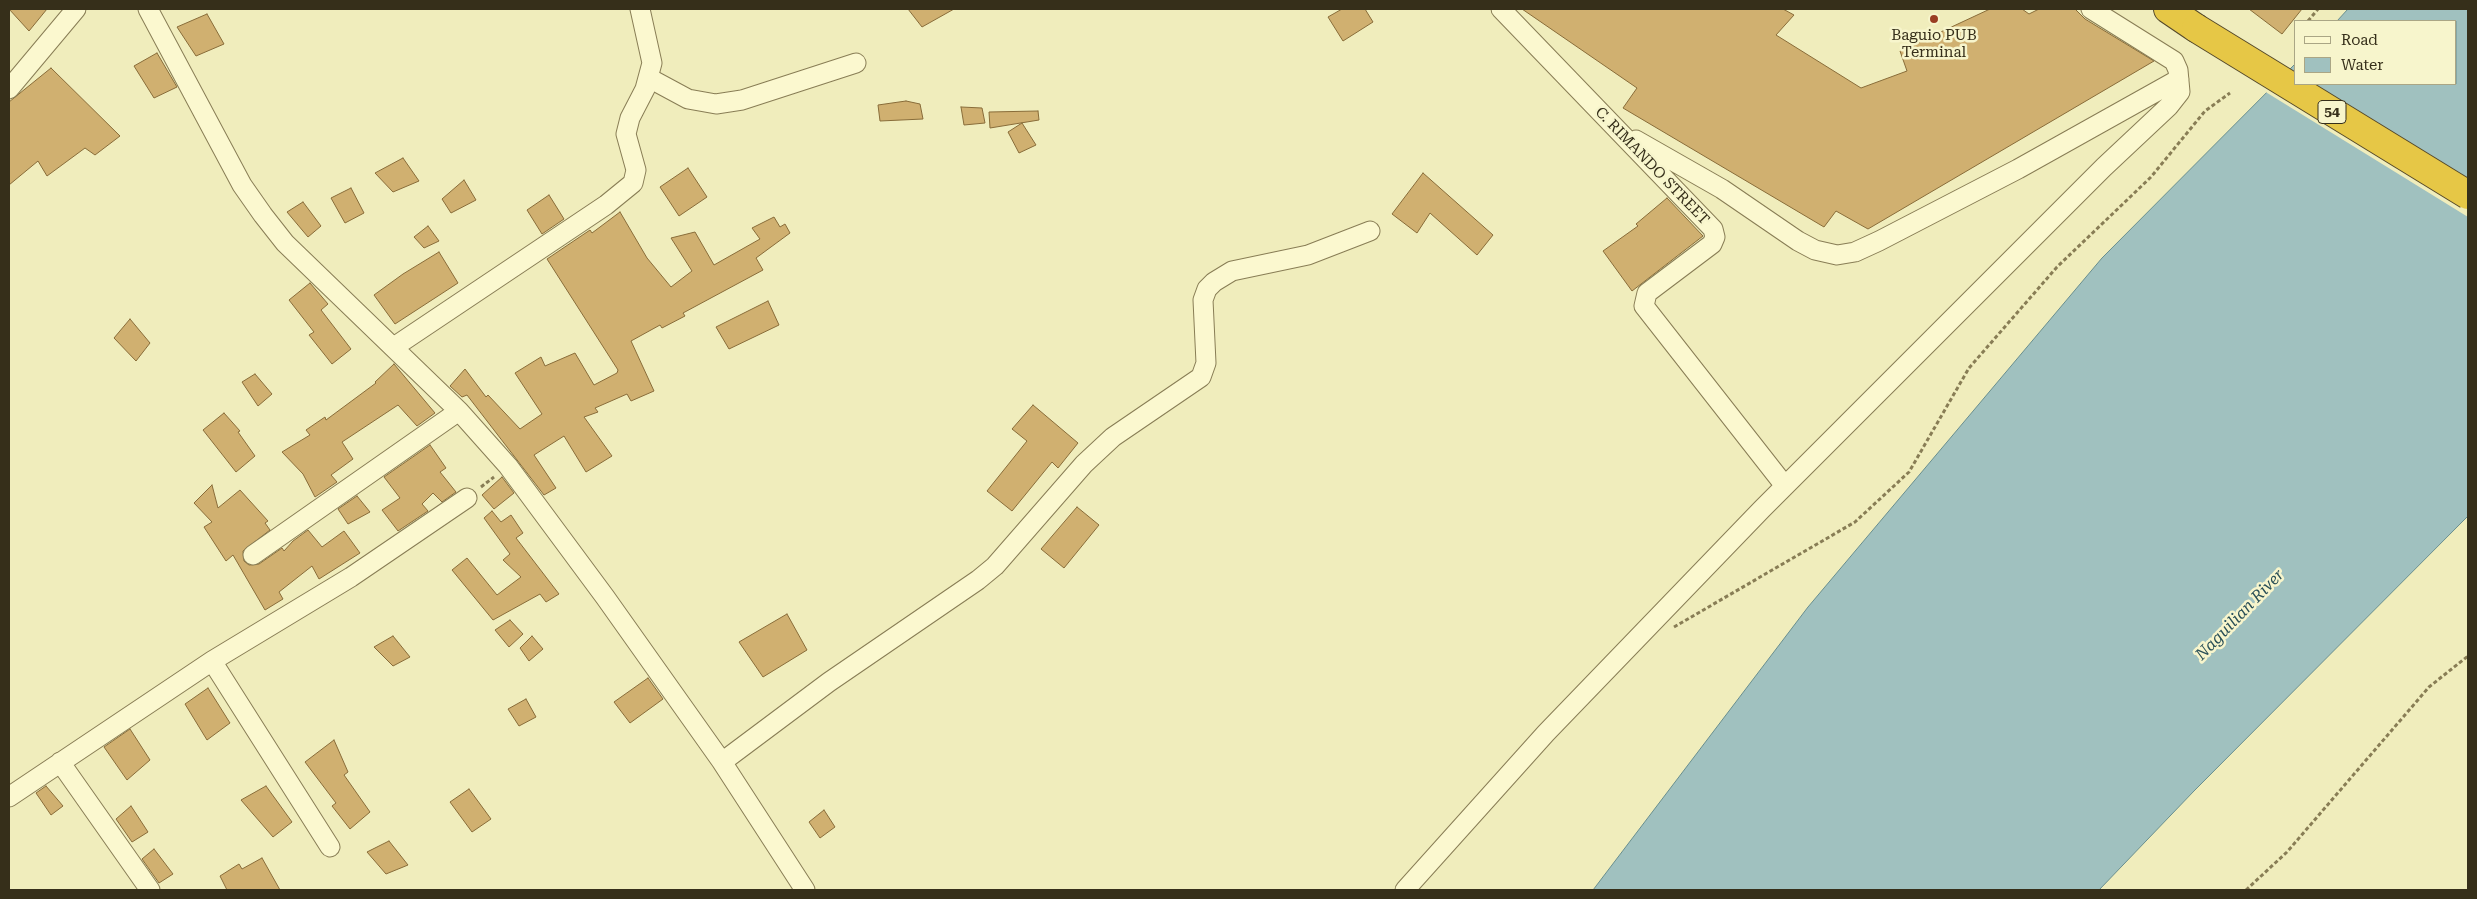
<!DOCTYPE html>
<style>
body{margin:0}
#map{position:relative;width:2477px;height:899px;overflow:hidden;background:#f0edbc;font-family:"Roboto Serif",serif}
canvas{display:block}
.frame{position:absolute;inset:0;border:10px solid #362f1a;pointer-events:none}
.legend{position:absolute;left:2294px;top:20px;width:162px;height:65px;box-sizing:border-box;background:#f7f5cc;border:1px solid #aaa685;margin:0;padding:6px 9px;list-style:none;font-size:15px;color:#362f1a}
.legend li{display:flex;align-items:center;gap:10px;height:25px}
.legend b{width:25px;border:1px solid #aaa685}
</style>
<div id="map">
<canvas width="2477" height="899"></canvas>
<div class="frame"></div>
<ul class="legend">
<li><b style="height:6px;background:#fbf8cf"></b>Road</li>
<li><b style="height:14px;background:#a0c1bf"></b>Water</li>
</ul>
</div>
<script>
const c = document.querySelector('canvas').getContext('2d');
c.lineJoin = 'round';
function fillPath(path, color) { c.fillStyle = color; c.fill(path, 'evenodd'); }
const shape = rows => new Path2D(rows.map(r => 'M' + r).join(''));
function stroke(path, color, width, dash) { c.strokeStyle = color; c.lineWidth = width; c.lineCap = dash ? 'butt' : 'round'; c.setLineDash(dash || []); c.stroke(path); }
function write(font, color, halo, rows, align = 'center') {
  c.font = font + ' "Roboto Serif",serif'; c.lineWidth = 5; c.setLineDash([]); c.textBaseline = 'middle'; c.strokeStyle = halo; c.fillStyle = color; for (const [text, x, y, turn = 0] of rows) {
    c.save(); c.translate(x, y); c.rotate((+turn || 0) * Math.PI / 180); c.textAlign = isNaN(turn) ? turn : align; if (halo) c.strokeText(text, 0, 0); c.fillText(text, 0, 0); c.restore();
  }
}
const water = shape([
 [2348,9,2468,9,2468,516,2194,791,2099,890,1593,890,1808,607,2102,258,2296,63,2296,84,2456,84,2456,21,2337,21,2348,9]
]);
fillPath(water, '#a0c1bf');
stroke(water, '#688e8e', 1);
fillPath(shape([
 [2287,69,2468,182,2468,217,2264,91]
]), '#f0edbc');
const building = shape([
 [9,9,47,9,29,31,9,9],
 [908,9,954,9,922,27,908,9],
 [1342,9,1365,9,1373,22,1343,41,1328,17,1342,9],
 [1522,9,1783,9,1794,15,1776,35,1861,88,1907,71,1900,51,1990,9,2022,9,2029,14,2039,9,2075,9,2085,19,2154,61,1868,229,1836,211,1824,227,1623,108,1637,88,1522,9],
 [2249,9,2302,9,2282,34,2249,9],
 [207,14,224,44,196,56,177,27,207,14],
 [157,53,177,87,154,98,134,66,157,53],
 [51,68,120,136,95,155,85,148,47,176,38,161,9,185,9,102,51,68],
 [906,101,920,104,923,119,880,121,878,105,906,101],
 [961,107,982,108,985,123,964,125,961,107],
 [1038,111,1039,120,990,128,989,112,1038,111],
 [1022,123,1036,145,1019,153,1008,132,1022,123],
 [403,158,419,181,393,192,375,173,403,158],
 [688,168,707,197,679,216,660,187,688,168],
 [1423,173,1493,235,1477,255,1430,213,1417,233,1392,214,1423,173],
 [464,180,476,200,451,213,442,199,464,180],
 [351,188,364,213,345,223,331,198,351,188],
 [549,195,564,219,542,234,527,210,549,195],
 [1667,198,1703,236,1632,291,1603,251,1638,226,1636,224,1667,198],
 [303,202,321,226,308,237,287,212,303,202],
 [620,212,647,258,671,287,692,271,671,238,695,232,714,265,760,239,752,228,774,217,780,227,785,224,790,233,756,258,763,270,683,313,685,316,662,328,660,325,631,341,654,391,631,401,627,394,595,408,598,412,584,417,612,456,586,472,564,436,534,455,556,488,544,495,467,395,462,397,450,386,465,369,486,397,488,395,520,429,542,414,515,373,541,357,545,366,575,353,594,385,617,373,618,370,547,259,590,230,592,233,620,212],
 [428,226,439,241,424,248,414,237,428,226],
 [439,252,458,283,395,324,374,295,403,274,439,252],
 [310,283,328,304,321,310,351,349,332,364,309,335,314,332,289,300,310,283],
 [768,301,779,325,729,349,716,327,768,301],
 [130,319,150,343,136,361,114,338,130,319],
 [394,364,435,413,417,426,398,405,342,442,353,459,331,475,337,482,315,497,303,474,282,452,310,435,306,430,325,417,326,420,376,383,375,382,394,364],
 [255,374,272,394,258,406,242,382,255,374],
 [1033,405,1078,443,1058,468,1052,462,1012,511,987,491,1027,441,1012,429,1033,405],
 [224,413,240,431,238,432,255,456,236,472,203,430,224,413],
 [430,445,446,468,440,472,456,492,442,502,433,493,422,504,428,511,398,531,382,510,400,498,384,477,430,445],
 [502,477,514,493,494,509,482,495,502,477],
 [212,485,218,508,240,490,268,521,265,523,270,530,243,551,244,561,249,565,259,564,282,548,284,551,293,541,308,530,322,547,344,531,360,553,319,579,312,566,279,592,283,599,265,610,233,555,226,561,204,527,212,522,194,503,212,485],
 [357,496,370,512,348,524,338,509,357,496],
 [1077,507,1099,525,1064,568,1041,549,1077,507],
 [492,511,501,522,511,515,523,533,516,538,559,594,546,602,540,594,493,620,452,570,467,558,497,595,521,577,503,560,510,554,484,518,492,511],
 [787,614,807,650,763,677,739,642,787,614],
 [510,620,523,634,509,647,495,630,510,620],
 [393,636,410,657,393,666,374,647,393,636],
 [532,636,543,649,529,661,520,648,532,636],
 [648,678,663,699,630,723,614,702,648,678],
 [208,688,230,723,207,740,185,704,208,688],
 [526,699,536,717,519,726,508,709,526,699],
 [130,729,150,760,127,780,104,747,130,729],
 [334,740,348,772,344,775,370,812,350,829,332,806,336,803,305,762,334,740],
 [46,786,63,806,51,815,36,793,46,786],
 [266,786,292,822,273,837,241,800,266,786],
 [469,789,491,819,472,832,450,802,469,789],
 [131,806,148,832,132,842,116,819,131,806],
 [824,810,835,827,820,838,809,822,824,810],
 [389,841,408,865,386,874,367,852,389,841],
 [154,849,173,874,159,883,142,859,154,849],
 [262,858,280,890,227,890,220,876,239,864,242,869,262,858]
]);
fillPath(building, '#d0b070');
stroke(building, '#886c39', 1);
const minor = shape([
 [148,9,242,185,263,215,285,243,459,411,508,466,605,597,722,762,805,890],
 [1501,9,1713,229,1715,237,1712,244,1647,293,1644,306,1785,486],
 [649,78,688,99,716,104,742,100,856,63],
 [9,89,76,9],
 [1636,140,1722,189,1798,241,1815,250,1837,255,1855,252,1879,241,2018,169,2179,79],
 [394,347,606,205,633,183,636,170,626,134,630,118,645,89,652,63,640,9],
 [253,555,459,411],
 [212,661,330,847],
 [60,762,150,890],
 [722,762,829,682,978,580,995,566,1084,464,1113,437,1201,377,1206,363,1203,300,1207,289,1214,282,1232,271,1308,255,1370,231],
 [9,797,212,661,351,577,467,498],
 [1405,890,1546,733,1762,509,2104,167,2169,106,2180,92,2178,70,2174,61,2091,9]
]);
const highway = shape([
 [2168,9,2196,28]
]);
stroke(minor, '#887d55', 21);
stroke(highway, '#55492a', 30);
stroke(shape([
 [2308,21,2318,9],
 [481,487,494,477],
 [1674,627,1855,522,1909,472,1969,368,2057,267,2151,177,2205,111,2230,93],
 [2246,890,2287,852,2429,687,2468,656]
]), '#887d55', 3, [4, 2.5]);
stroke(minor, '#fbf8cf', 19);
stroke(highway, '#e6c746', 28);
const highwayBridge = shape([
 [2196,28,2468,195]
]);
stroke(highwayBridge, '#55492a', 30, []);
stroke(highwayBridge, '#e6c746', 28);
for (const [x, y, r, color] of [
 [1934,19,5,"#9a3e22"]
]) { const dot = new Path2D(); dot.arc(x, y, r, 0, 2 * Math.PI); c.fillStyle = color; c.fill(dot); stroke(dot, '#f7f5cc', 2); }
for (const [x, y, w] of [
 [2332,112,28]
]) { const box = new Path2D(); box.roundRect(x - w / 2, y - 11.5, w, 23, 4); c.fillStyle = '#f7f5cc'; c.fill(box); stroke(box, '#362f1a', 1); }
write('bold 14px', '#362f1a', null, [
 ["54",2332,112]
]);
write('15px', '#362f1a', '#f7f5cc', [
 ["Baguio PUB",1934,36],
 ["Terminal",1934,53]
]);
write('15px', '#362f1a', '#f7f5cc', [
 ["C. RIMANDO STREET",1652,166,46]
]);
write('italic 16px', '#294f57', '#f7f5cc', [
 ["Naguilian River",2240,615,-46]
]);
</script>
